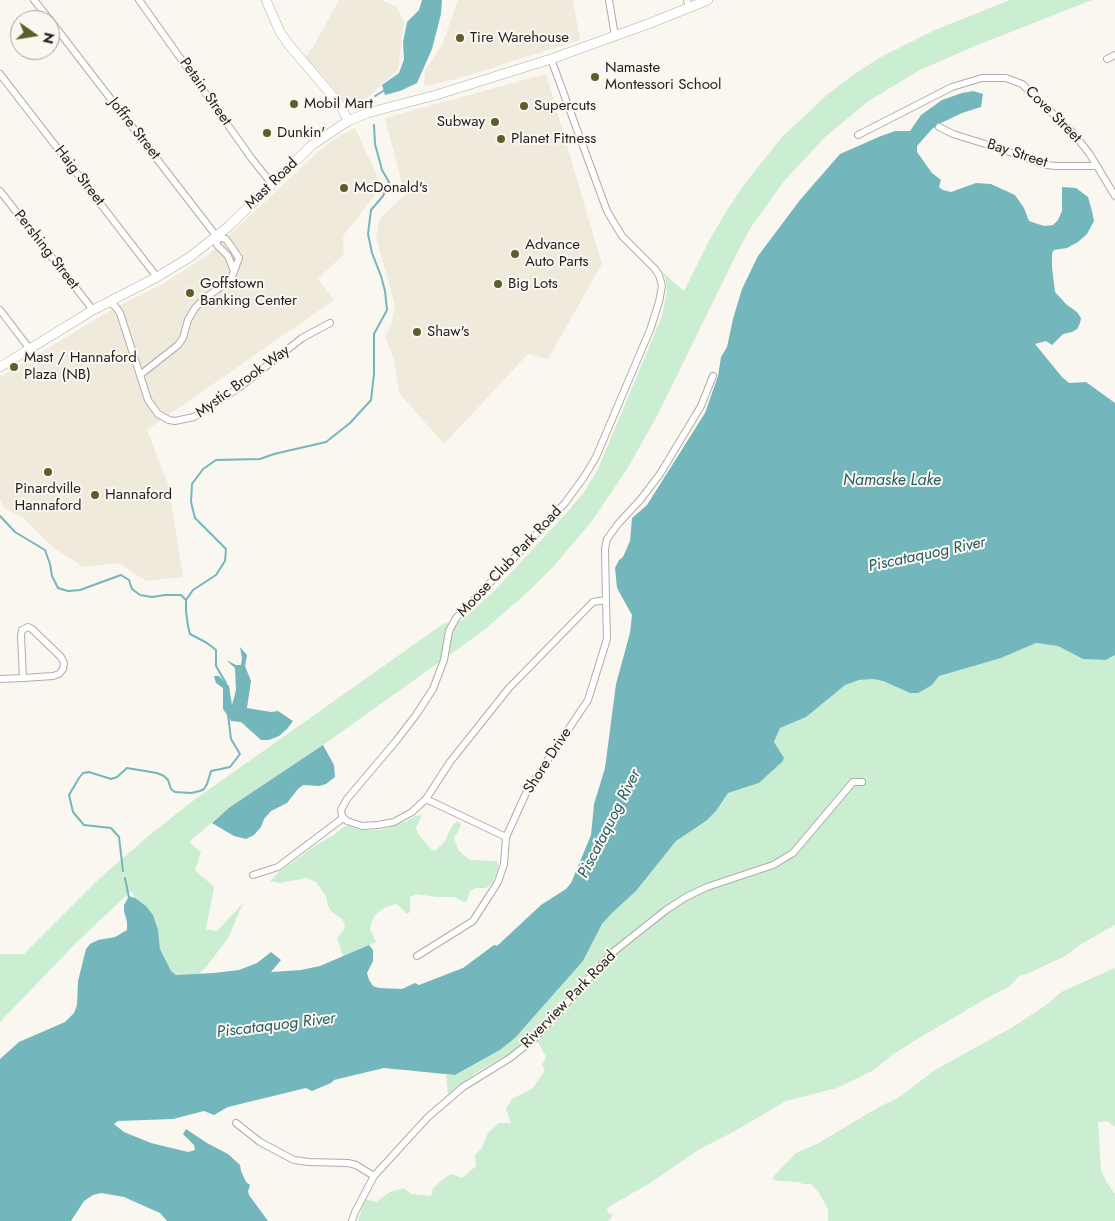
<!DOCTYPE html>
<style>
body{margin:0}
#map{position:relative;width:1115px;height:1221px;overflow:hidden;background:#faf7f0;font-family:Jost,sans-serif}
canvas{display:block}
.north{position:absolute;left:10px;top:10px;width:50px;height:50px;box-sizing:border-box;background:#faf7f0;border:1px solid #a3a19c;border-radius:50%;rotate:103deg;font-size:14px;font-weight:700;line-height:20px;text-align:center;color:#201f1d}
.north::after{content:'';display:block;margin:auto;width:18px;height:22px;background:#5d5e2b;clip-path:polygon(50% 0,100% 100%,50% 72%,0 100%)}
</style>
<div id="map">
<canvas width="1115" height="1221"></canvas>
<div class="north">N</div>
</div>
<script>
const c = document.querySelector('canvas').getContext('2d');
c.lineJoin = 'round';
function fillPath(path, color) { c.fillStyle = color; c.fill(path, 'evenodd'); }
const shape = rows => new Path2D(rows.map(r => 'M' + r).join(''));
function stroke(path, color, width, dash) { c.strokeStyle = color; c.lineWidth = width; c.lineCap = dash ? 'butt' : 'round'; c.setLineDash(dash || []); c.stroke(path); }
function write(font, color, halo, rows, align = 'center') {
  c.font = font + ' Jost,sans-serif'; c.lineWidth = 4; c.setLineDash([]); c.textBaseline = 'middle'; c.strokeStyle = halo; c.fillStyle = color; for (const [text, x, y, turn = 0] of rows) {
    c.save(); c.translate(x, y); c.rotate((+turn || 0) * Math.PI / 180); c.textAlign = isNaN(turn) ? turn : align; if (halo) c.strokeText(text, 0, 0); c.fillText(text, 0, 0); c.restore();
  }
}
fillPath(shape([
 [339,0,381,0,397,7,404,22,398,70,362,103,355,107,348,105,314,66,304,58,313,47],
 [458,0,573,0,580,40,456,79,424,86,425,71,442,45],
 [546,74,602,264,548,359,528,354,444,444,399,393,394,361,385,336,391,326,395,305,376,237,380,218,405,195,385,118],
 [355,128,382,186,343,236,344,254,318,279,334,300,147,430,168,484,183,577,146,581,119,563,83,567,51,546,23,518,3,507,0,498,0,377,118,306,161,285,208,255,321,149,336,138]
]), '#f0eadc');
fillPath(shape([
 [1010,0,1092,0,975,46,920,70,870,100,825,137,785,180,751,227,737,253,657,416,627,469,592,521,552,568,530,590,483,631,323,745,230,807,189,842,201,852,195,870,214,887,206,929,217,931,243,903,228,938,207,966,199,974,176,975,171,971,160,949,158,930,146,906,135,898,131,891,77,942,0,1022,0,954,24,954,100,878,146,838,194,800,443,624,463,620,495,590,570,509,584,492,598,469,662,316,667,290,665,277,660,270,684,291,710,239,726,212,743,186,782,137,828,94,853,75,879,58,935,30],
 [1036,643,1058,646,1083,659,1106,660,1115,655,1115,925,1081,944,1065,956,1027,974,1019,976,1009,987,987,998,914,1041,892,1055,874,1070,837,1088,786,1101,733,1132,698,1150,650,1183,610,1206,607,1209,608,1213,612,1214,611,1218,608,1221,358,1221,365,1199,376,1202,390,1192,404,1188,411,1194,431,1196,433,1188,443,1179,451,1174,462,1178,476,1166,475,1155,482,1148,488,1133,498,1123,511,1123,506,1109,512,1099,533,1088,545,1070,542,1065,546,1057,539,1044,532,1036,520,1048,477,1072,448,1094,446,1075,455,1075,463,1071,500,1050,515,1038,583,961,602,924,612,913,636,891,676,841,706,821,716,811,728,793,759,783,782,762,783,758,774,742,780,728,845,685,859,680,873,679,883,681,910,693,932,685,939,676,948,672,1001,658],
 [422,815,416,828,418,834,432,850,436,850,445,841,452,826,457,821,460,823,461,826,454,838,459,851,470,860,497,861,499,868,492,883,486,888,476,888,470,891,467,901,464,902,455,897,437,897,416,894,410,897,410,912,407,914,397,904,386,907,377,913,373,918,370,929,376,942,369,945,343,956,337,938,344,930,345,924,341,918,332,912,328,906,326,896,316,882,306,878,281,883,270,881,280,871,315,846,335,834,343,827,349,826,359,830,381,830,407,821,415,816],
 [1115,968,1115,1127,1107,1121,1098,1122,1101,1170,1107,1183,1115,1194,1115,1221,828,1221,828,1209,819,1193,811,1184,803,1184,798,1182,778,1181,772,1178,796,1153,817,1144,879,1107,898,1098,935,1070,1013,1027,1049,1003,1061,992]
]), '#cbedd1');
fillPath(shape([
 [422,0,442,0,441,14,432,49,417,83,400,91,385,95,382,85,399,73,404,59,403,42,407,22,419,10],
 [973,91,983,94,981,107,962,113,939,124,932,129,917,146,917,152,932,173,941,180,939,187,943,190,951,192,976,183,991,184,1015,195,1024,208,1029,221,1044,226,1053,225,1058,220,1062,211,1062,187,1076,188,1088,197,1092,211,1094,221,1087,234,1078,242,1067,248,1054,250,1052,253,1052,267,1055,292,1067,305,1077,312,1081,318,1080,323,1077,329,1072,332,1063,334,1052,345,1046,341,1035,344,1062,377,1069,383,1086,382,1115,403,1115,655,1106,660,1083,659,1058,646,1036,643,1001,658,939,676,932,685,918,693,910,693,883,681,873,679,859,680,845,685,806,717,780,728,774,742,784,758,782,762,759,783,728,793,716,811,706,821,676,841,636,891,612,913,602,924,583,961,515,1038,500,1050,455,1075,384,1068,334,1080,331,1083,312,1091,306,1088,228,1107,214,1115,204,1111,173,1119,118,1121,114,1124,124,1132,151,1143,188,1152,195,1150,194,1145,183,1134,186,1129,207,1143,228,1154,240,1165,241,1171,246,1182,250,1185,248,1191,249,1195,268,1221,167,1221,160,1213,124,1197,101,1193,93,1195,84,1201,71,1221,0,1221,0,1059,19,1042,65,1022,74,1013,77,1005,78,981,86,949,90,944,98,940,115,937,127,930,127,922,124,911,124,905,129,896,135,898,146,906,153,915,158,930,160,949,171,971,176,975,214,973,239,970,257,963,271,952,281,960,271,972,301,970,320,966,369,945,373,950,373,961,367,973,369,980,373,986,379,988,402,989,415,983,419,985,463,968,494,945,497,946,541,905,566,889,571,883,591,835,594,804,605,768,616,684,630,633,632,615,617,588,615,568,619,560,623,557,630,541,632,518,647,505,705,413,718,376,721,357,727,347,733,319,742,289,758,256,800,200,840,154,881,136,895,131,910,131,921,115,942,100,962,93],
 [240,647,247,655,245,666,251,681,247,708,271,712,278,711,293,721,287,729,279,736,269,740,261,740,241,722,231,721,223,709,223,688,216,683,214,676,219,676,229,686,232,705,236,690,235,668,226,660,236,665,241,665,242,658],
 [323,745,334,765,335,777,326,784,319,786,303,785,298,789,287,803,271,811,264,819,261,827,254,835,246,839,234,836,212,823,230,807]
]), '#73b7bd');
stroke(shape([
 [375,96,385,90],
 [0,516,15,532,45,550,50,564,52,576,58,588,68,591,80,590,121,575,129,580,132,589,140,595,152,597,165,595,181,595,186,600],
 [226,683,216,666,216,650,207,643,190,634,188,626,186,611,186,600,193,590,216,575,225,561,226,549,195,518,191,502,192,484,203,469,216,460,260,459,274,454,326,442,350,423,371,400,374,374,374,334,387,310,385,291,381,276,372,253,368,234,371,210,383,196,389,182,382,170,375,144,374,125],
 [123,871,119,837,111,828,84,825,73,812,69,795,79,778,83,773,89,772,111,779,117,777,127,768,157,773,164,776,168,780,171,789,175,792,191,793,200,791,204,789,207,784,211,771,230,767,240,754,231,739,228,715],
 [125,878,129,898]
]), '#73b7bd', 2);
const street = shape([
 [34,0,50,20],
 [139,0,252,159,272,184],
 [609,0,615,36],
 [687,0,689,8],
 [50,20,217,237],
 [551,59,607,211,622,236,655,269,659,275,662,286,659,302,650,330,596,457,584,477,565,503,512,560,456,618,449,631,444,660,433,689,416,715,396,741,347,799,341,810,342,816,347,821,362,826,378,825,394,822,412,812,426,799,450,762,509,688,593,602,606,600,605,549,607,539,618,524,641,499,660,474,701,406,713,376],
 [1107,59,1115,55],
 [0,74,157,277],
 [939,127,953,134,998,148,1046,165,1056,166,1097,166],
 [858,135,952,87,982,78,1006,78,1022,84,1073,133,1089,153,1115,196],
 [0,191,93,310],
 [217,237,217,245,228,256,234,271],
 [107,302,115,306,120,313,148,400,158,414,169,420,175,421,194,417,240,387,302,338,330,323],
 [0,310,29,348],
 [140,375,178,345,183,338,188,320,195,308,204,299,231,279,239,258,226,239,217,237],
 [0,679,23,678,53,676,59,674,63,669,64,663,61,657,32,629,28,627,22,630,21,636,23,678],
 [426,799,506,837],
 [253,875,278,867,343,818],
 [417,956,473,921,498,882,504,864,506,837,527,791,588,700,607,639,606,600],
 [236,1123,260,1142,294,1160,309,1162,348,1163,356,1165,374,1176],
 [352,1221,355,1212,374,1176,428,1117,463,1087,510,1058,534,1039,612,953,666,910,686,897,707,887,773,865,793,853,853,782,862,782]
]);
const secondary = shape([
 [266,0,280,32,289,45,341,106,348,121],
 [0,367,93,310,157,277,190,257,229,226,312,145,348,121,367,113,436,95,551,59,648,24,708,0]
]);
stroke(street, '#b0ada7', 8);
stroke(secondary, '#b0ada7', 10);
stroke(street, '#fff', 6);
stroke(secondary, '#fff', 9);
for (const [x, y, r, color] of [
 [460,38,5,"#5d5e2b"],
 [595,77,5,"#5d5e2b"],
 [294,104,5,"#5d5e2b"],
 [524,106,5,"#5d5e2b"],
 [495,122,5,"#5d5e2b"],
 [267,133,5,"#5d5e2b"],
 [501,139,5,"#5d5e2b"],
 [344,188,5,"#5d5e2b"],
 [515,254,5,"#5d5e2b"],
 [498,284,5,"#5d5e2b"],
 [190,293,5,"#5d5e2b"],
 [417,332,5,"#5d5e2b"],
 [14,367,5,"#5d5e2b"],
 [48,472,5,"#5d5e2b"],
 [95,495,5,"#5d5e2b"]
]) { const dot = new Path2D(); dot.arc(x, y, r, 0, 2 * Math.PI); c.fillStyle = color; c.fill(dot); stroke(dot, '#faf7f0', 2); }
write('15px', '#201f1d', '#faf7f0', [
 ["Tire Warehouse",470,38],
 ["Namaste",605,68],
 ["Montessori School",605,85],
 ["Mobil Mart",304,104],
 ["Supercuts",534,106],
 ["Subway",485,122,"right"],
 ["Dunkin'",277,133],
 ["Planet Fitness",511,139],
 ["McDonald's",354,188],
 ["Advance",525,245],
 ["Auto Parts",525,262],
 ["Goffstown",200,284],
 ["Banking Center",200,301],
 ["Big Lots",508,284],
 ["Shaw's",427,332],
 ["Mast / Hannaford",24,358],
 ["Plaza (NB)",24,375],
 ["Pinardville",48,489,"center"],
 ["Hannaford",48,506,"center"],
 ["Hannaford",105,495]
], 'left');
write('15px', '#201f1d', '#faf7f0', [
 ["Petain Street",205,92,55],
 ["Cove Street",1053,115,45],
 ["Joffre Street",134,129,52],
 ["Bay Street",1017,154,18],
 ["Haig Street",79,176,52],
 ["Mast Road",272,184,-44],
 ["Pershing Street",46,250,52],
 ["Mystic Brook Way",243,382,-36],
 ["Moose Club Park Road",510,562,-47],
 ["Shore Drive",548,761,-57],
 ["Riverview Park Road",569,1000,-46]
]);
write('italic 16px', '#255e63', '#faf7f0', [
 ["Namaske Lake",892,481],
 ["Piscataquog River",927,555,-12],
 ["Piscataquog River",610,824,-63],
 ["Piscataquog River",276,1026,-7]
]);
</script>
